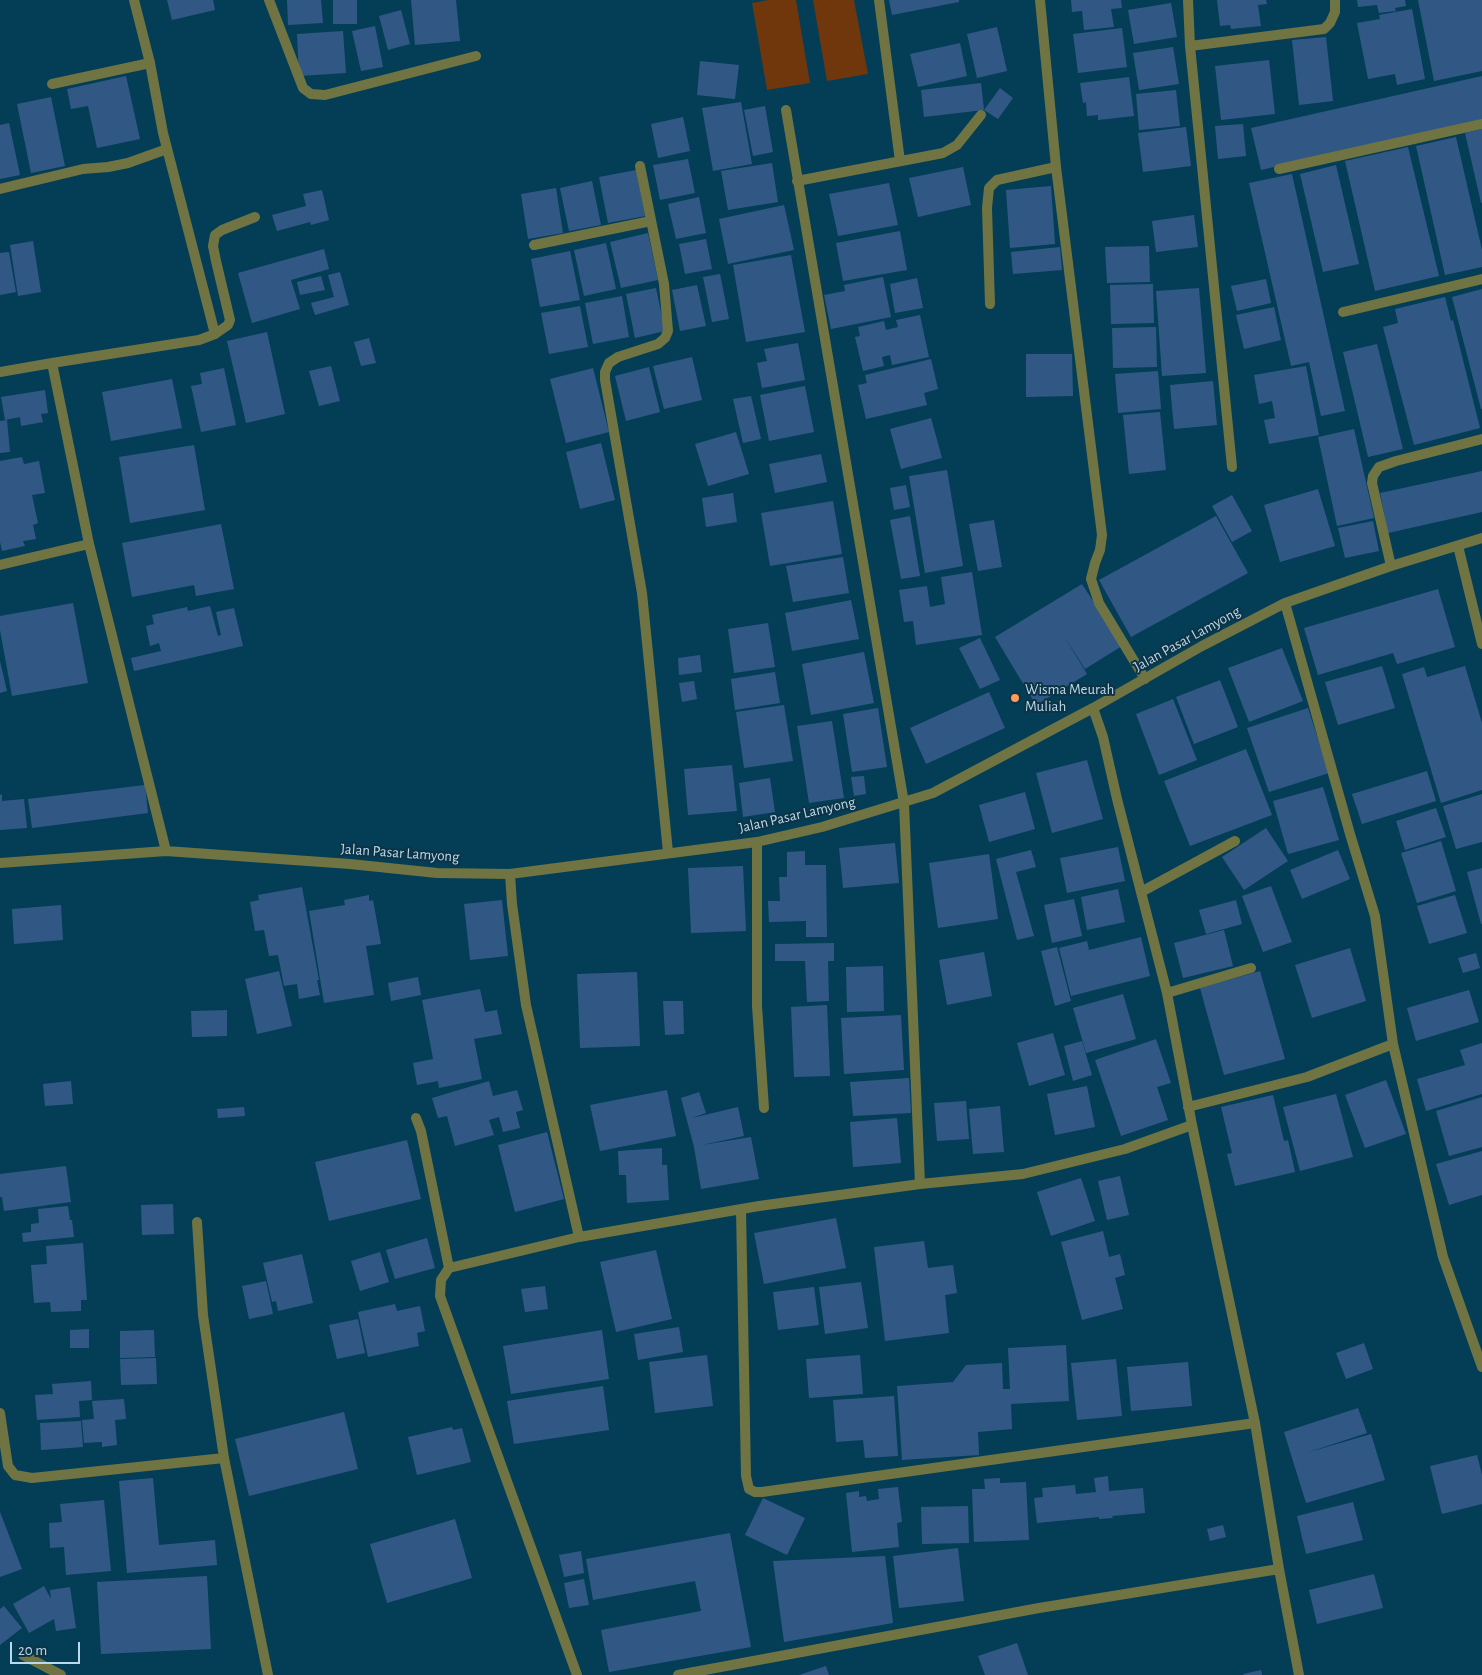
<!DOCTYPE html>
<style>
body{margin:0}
#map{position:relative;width:1482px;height:1675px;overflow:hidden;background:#033e56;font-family:"Alegreya Sans",sans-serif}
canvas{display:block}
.scale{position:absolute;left:10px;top:1642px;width:70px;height:22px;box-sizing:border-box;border:2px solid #b9d9ec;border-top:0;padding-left:6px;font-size:15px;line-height:18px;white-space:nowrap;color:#b9d9ec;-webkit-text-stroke:4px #0e3344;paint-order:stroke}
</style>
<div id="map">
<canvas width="1482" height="1675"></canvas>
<div class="scale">20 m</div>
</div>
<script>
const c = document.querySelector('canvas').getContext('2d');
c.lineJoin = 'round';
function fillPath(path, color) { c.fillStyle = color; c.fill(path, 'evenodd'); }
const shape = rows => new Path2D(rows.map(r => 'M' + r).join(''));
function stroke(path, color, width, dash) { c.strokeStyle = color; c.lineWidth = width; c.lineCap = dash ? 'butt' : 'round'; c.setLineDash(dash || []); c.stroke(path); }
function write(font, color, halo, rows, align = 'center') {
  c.font = font + ' "Alegreya Sans",sans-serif'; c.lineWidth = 4; c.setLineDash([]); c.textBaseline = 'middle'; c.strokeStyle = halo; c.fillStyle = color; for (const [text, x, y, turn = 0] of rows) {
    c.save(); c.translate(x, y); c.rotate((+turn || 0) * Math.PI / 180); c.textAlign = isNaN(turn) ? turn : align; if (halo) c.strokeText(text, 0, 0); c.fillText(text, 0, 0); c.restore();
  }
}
fillPath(shape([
 [768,0,796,0,810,83,767,90,752,3],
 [813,0,854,0,868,74,827,81]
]), '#6f370b');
fillPath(shape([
 [167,0,213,0,215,10,172,20],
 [287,0,321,0,323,23,288,25],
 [333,0,357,0,357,24,333,24],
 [411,0,456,0,460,41,415,45],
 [889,0,959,0,959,2,892,15],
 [1071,0,1121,0,1122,8,1111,9,1114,27,1084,30,1082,11,1072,12],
 [1217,0,1266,0,1267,4,1258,5,1261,26,1231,29,1230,25,1220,26],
 [1357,0,1405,0,1406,6,1395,8,1396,11,1379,13,1377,5,1358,7],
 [1418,0,1482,0,1482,71,1434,81],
 [1171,3,1177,37,1134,44,1128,10],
 [1412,9,1425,79,1397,85,1395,74,1368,79,1357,23,1380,19,1379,15],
 [401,10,410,44,388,50,379,16],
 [375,26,383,67,361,71,352,31],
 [997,27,1007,71,977,78,967,34],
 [1122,28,1127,67,1078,73,1073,34],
 [343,31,346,73,299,76,297,34],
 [1326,37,1333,101,1299,105,1292,40],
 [960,43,967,76,918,87,910,54],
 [1173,47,1179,84,1139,90,1133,53],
 [1269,60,1275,114,1221,120,1215,66],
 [700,61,739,65,735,99,697,95],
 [126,76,140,139,97,148,88,106,71,109,67,89],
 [1482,76,1482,119,1261,170,1251,128],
 [1129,77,1134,116,1098,120,1098,115,1087,116,1086,102,1083,103,1080,83],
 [981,83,984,110,1000,88,1013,98,998,119,984,110,924,117,921,90],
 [1176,90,1180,126,1139,130,1136,94],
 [51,97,65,166,31,173,17,104],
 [741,102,752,164,713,171,702,108],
 [765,106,773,152,753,156,744,110],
 [683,117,690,151,658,158,651,124],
 [9,123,20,175,0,179,0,125],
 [1243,124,1246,156,1218,159,1215,126],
 [1186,127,1191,166,1143,172,1138,133],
 [1482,129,1482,203,1481,203,1465,133],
 [1456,137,1482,250,1482,267,1445,275,1416,146],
 [1408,147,1439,276,1375,291,1345,161],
 [688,159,695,193,660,200,653,165],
 [772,163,778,202,728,210,721,171],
 [1336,165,1359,264,1323,272,1300,174],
 [963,167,971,205,918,217,909,178],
 [636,170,645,216,608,223,599,177],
 [1292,174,1345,411,1321,416,1309,362,1291,366,1249,183],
 [592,181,601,225,569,231,560,188],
 [889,183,898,225,838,236,829,194],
 [1051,186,1055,244,1010,248,1006,190],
 [556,188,563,233,528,239,521,194],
 [322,190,329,220,311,225,310,222,277,231,272,215,306,206,303,194],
 [699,197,706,233,676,239,668,204],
 [784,205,794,250,728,264,719,219],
 [1194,215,1198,247,1156,252,1152,221],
 [900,231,907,270,843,281,836,243],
 [648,233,658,280,621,288,610,242],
 [706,239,712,269,685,274,679,244],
 [33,241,41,292,18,296,10,245],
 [606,243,616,289,584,296,574,250],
 [1149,246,1150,282,1107,283,1105,247],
 [1060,247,1062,270,1013,274,1011,252],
 [324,249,329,269,291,280,300,309,252,323,238,273],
 [570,251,580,300,540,307,531,259],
 [9,252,16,292,0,295,0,253],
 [791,255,805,332,746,342,733,265],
 [340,272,349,305,315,315,311,303,334,297,328,275],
 [720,274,729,319,712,322,703,277],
 [321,276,325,290,300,295,297,282],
 [883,277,891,317,831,329,824,295,845,291,844,285],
 [917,278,923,308,895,313,890,284],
 [1266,279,1271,303,1237,311,1231,286],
 [1153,284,1154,323,1111,324,1110,285],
 [697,285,706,326,680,331,672,290],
 [656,288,665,331,635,338,626,294],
 [1199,288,1206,373,1162,376,1156,291],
 [1482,289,1482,409,1481,409,1452,297],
 [622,296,629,337,593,344,585,303],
 [1445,297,1451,321,1453,320,1480,428,1414,445,1383,327,1398,323,1395,309],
 [580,306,588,347,549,354,541,313],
 [1274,307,1281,340,1244,349,1236,315],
 [920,315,929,357,892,365,890,355,882,357,884,366,863,371,855,337,860,336,858,327,884,321,886,330,898,327,896,320],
 [1156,327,1157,367,1113,368,1112,328],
 [267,332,285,414,246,423,227,341],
 [369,338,376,363,361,366,354,342],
 [798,343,805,380,762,388,757,363,767,361,764,349],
 [1377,344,1403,449,1368,457,1343,352],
 [1026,354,1072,354,1073,396,1026,397],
 [692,357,702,400,664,409,653,366],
 [931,359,938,389,924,393,927,405,866,419,858,385,867,383,865,375],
 [331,366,340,401,319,406,309,371],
 [1306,366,1319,435,1269,444,1264,420,1275,418,1272,401,1259,404,1254,375],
 [649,367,660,412,626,421,615,376],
 [224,368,236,425,201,432,191,386,202,384,200,373],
 [593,368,609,432,566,443,550,379],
 [1158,371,1161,409,1118,413,1115,374],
 [172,379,182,428,111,441,102,392],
 [1213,381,1217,425,1174,429,1170,385],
 [805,386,814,432,769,441,760,395],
 [45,390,48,413,41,414,43,422,21,426,20,417,5,420,1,397],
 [751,396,761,439,743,443,733,399],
 [1160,412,1166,470,1129,474,1123,415],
 [931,418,942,458,901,469,890,429],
 [7,420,10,452,0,453,0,421],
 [1354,429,1374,518,1337,526,1318,437],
 [736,432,749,474,708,486,695,444],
 [601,443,615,500,580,509,566,452],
 [194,445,205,510,130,523,119,457],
 [821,454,827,482,775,493,769,464],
 [22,457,24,464,39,461,45,493,32,495,38,523,33,525,36,539,23,541,25,546,2,551,0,542,0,461],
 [947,470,963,566,925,573,909,476],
 [1482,471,1482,512,1388,533,1380,493],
 [906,485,910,507,894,510,890,488],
 [1318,489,1335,546,1280,562,1264,505],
 [733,493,737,522,706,527,702,498],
 [1232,495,1252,531,1232,542,1212,506],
 [833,501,842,554,770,566,761,513],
 [910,516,920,576,901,579,890,520],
 [1216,516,1248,573,1131,637,1099,580],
 [994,520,1002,567,978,571,969,524],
 [1373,521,1379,551,1345,558,1338,528],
 [221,524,234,589,196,596,194,585,132,597,122,543],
 [843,557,849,593,793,602,786,566],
 [972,572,982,635,916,645,913,621,904,622,899,590,927,586,930,607,945,604,941,577],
 [1082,584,1122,646,1085,669,1062,633,1087,674,1036,705,995,637],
 [1438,589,1455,647,1397,664,1393,653,1318,675,1304,628],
 [851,600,859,639,792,651,785,613],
 [73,603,88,683,12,696,0,630,0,616],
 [210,606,218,636,221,635,216,612,234,608,243,646,134,671,131,658,161,651,159,643,150,646,146,626,154,624,152,615,187,607,188,611],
 [768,623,775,667,734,673,728,629],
 [980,638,1000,680,980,689,959,648],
 [1282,648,1303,701,1249,722,1228,668],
 [864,652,874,703,811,715,802,664],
 [700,655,702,672,679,675,678,658],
 [0,661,7,691,0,693],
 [1382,666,1395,708,1338,725,1325,682],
 [1465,666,1482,723,1482,790,1441,803,1402,674,1424,667,1427,677],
 [775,672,780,703,735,710,731,679],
 [1220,680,1238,727,1194,744,1176,697],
 [694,681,697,699,682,702,679,683],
 [989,692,1005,728,926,764,910,728],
 [1173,699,1197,760,1159,775,1136,714],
 [784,705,793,761,744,768,736,712],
 [878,708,887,767,852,772,843,714],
 [1308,708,1329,773,1269,792,1247,728],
 [832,721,844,798,809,803,797,726],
 [1246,749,1272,815,1190,846,1164,781],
 [1087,760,1103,819,1052,833,1036,773],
 [732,765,737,811,688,815,684,769],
 [1427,771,1436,801,1362,824,1352,794],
 [864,776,866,794,854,796,851,777],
 [770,778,775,812,743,817,739,783],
 [145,785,148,813,32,828,28,799],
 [1323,787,1339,840,1288,854,1273,801],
 [1025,792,1035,829,989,842,979,805],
 [2,794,2,801,24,799,27,828,0,830,0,795],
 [1482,794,1482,842,1456,849,1443,806],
 [1436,808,1446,837,1405,850,1396,821],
 [1266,828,1288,861,1244,890,1222,857],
 [1441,841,1456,891,1417,903,1401,853],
 [895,843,899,883,843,888,839,848],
 [1118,847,1125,881,1067,893,1060,858],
 [1031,850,1036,867,1016,872,1034,936,1017,940,996,859],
 [1338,850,1350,879,1302,899,1290,870],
 [805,851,805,865,826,865,827,937,806,937,806,921,769,922,768,901,780,901,779,877,787,877,787,852],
 [989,854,998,919,938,928,929,863],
 [743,866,746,931,691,933,688,868],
 [1482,868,1482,924,1481,924,1467,872],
 [1271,886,1292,942,1263,952,1242,896],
 [302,887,319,980,317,980,320,995,299,999,297,984,284,986,278,955,269,956,264,930,255,931,250,902,259,900,258,895],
 [1118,889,1125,922,1087,930,1081,897],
 [369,895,369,901,373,900,381,944,366,946,374,995,324,1003,309,911,345,905,344,900],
 [1455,895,1467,933,1429,944,1417,906],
 [1074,899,1082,936,1052,943,1044,905],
 [502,900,508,956,470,960,464,904],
 [1236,900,1242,924,1206,934,1199,910],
 [61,905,63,940,14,944,12,909],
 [1224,930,1233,966,1183,978,1174,943],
 [1141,937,1150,976,1071,996,1059,948,1087,941,1089,950],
 [834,943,834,961,828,961,829,1001,807,1002,805,961,775,961,775,944],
 [1057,947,1071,1001,1055,1006,1041,951],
 [1350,948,1366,1001,1312,1018,1295,965],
 [984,952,992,996,947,1005,939,960],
 [1476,953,1480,968,1463,973,1458,958],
 [883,966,884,1011,847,1012,846,967],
 [279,971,292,1026,257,1034,245,979],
 [1260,971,1285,1059,1224,1075,1200,988],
 [637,972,640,1046,580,1048,577,974],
 [418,977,421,995,391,1001,388,983],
 [480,989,485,1012,497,1010,502,1034,474,1039,482,1079,439,1088,438,1081,417,1085,413,1063,433,1059,422,1000],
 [1469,990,1479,1022,1416,1041,1407,1008],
 [1123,994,1136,1039,1086,1053,1073,1008],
 [663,1001,683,1001,684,1034,665,1035],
 [827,1005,830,1076,794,1077,791,1007],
 [227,1010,227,1036,192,1037,191,1011],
 [901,1015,904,1070,844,1074,841,1018],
 [1053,1033,1065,1075,1029,1086,1017,1043],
 [1156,1039,1171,1083,1157,1087,1168,1120,1121,1136,1095,1060],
 [1082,1041,1092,1075,1073,1081,1064,1046],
 [1482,1043,1482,1094,1426,1111,1417,1079,1465,1065,1460,1050],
 [909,1078,911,1113,853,1116,850,1082],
 [1386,1080,1406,1134,1365,1148,1345,1095],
 [71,1081,73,1104,45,1106,43,1084],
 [489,1081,493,1096,517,1090,523,1110,516,1112,520,1128,503,1132,499,1117,489,1120,494,1135,455,1146,447,1116,438,1118,432,1098],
 [1087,1086,1095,1127,1055,1135,1047,1094],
 [667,1090,676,1136,600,1151,590,1105],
 [699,1092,706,1113,692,1118,738,1107,744,1136,702,1145,751,1137,759,1179,701,1189,694,1147,681,1098],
 [1336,1094,1353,1157,1300,1171,1283,1107],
 [1273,1095,1284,1141,1288,1140,1295,1172,1235,1186,1227,1154,1232,1153,1221,1107],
 [1482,1097,1482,1147,1449,1156,1436,1111],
 [966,1101,969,1139,937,1141,934,1103],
 [1000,1106,1004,1152,973,1154,969,1109],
 [244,1107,245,1116,218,1118,217,1109],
 [897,1118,901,1163,853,1167,850,1122],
 [547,1132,564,1199,515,1212,498,1145],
 [407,1140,421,1199,329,1221,315,1162],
 [662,1148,662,1165,667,1165,669,1200,627,1203,626,1175,619,1175,618,1151],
 [1482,1151,1482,1195,1449,1205,1436,1164],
 [66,1166,71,1202,4,1211,2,1197,0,1197,0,1174],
 [1120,1176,1129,1215,1107,1220,1098,1181],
 [1081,1178,1095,1221,1051,1236,1037,1192],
 [173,1204,174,1234,142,1235,141,1205],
 [68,1206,70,1220,72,1220,74,1237,23,1242,22,1233,31,1232,31,1224,39,1223,38,1209],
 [836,1218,846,1268,764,1284,754,1233],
 [1103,1231,1109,1257,1120,1254,1125,1275,1115,1278,1123,1309,1082,1320,1061,1242],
 [427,1238,435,1268,395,1279,386,1250],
 [924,1241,928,1268,953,1265,957,1293,945,1295,949,1333,885,1341,874,1247],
 [83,1243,87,1300,81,1300,81,1311,51,1312,50,1302,34,1303,31,1265,47,1264,46,1246],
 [656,1250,672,1319,616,1332,600,1262],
 [380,1252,389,1282,360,1291,351,1261],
 [302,1254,313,1303,278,1311,276,1301,272,1302,263,1263],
 [266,1281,273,1314,249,1319,242,1286],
 [861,1282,868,1328,825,1334,819,1287],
 [545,1286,548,1309,525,1312,521,1289],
 [814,1287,819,1325,778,1330,773,1292],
 [395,1304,397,1311,420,1306,425,1331,417,1333,419,1346,368,1357,358,1312],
 [358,1319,365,1353,337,1359,329,1325],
 [679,1327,683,1352,638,1360,634,1334],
 [89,1329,89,1348,70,1348,70,1330],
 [154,1330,155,1357,120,1358,120,1331],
 [602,1330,609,1379,511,1394,503,1346],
 [1364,1343,1373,1369,1346,1379,1336,1353],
 [1066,1345,1069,1401,1011,1404,1012,1429,978,1432,979,1455,902,1460,897,1386,953,1382,966,1365,1002,1363,1003,1389,1010,1389,1008,1348],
 [707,1355,713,1406,655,1413,649,1362],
 [860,1355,863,1394,809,1398,806,1359],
 [156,1358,157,1384,121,1385,120,1359],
 [1116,1359,1122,1416,1077,1420,1071,1363],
 [1188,1362,1192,1406,1131,1411,1127,1367],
 [91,1381,92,1400,79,1401,80,1417,37,1420,35,1395,53,1394,52,1384],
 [603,1386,609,1430,514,1444,507,1401],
 [894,1396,898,1456,865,1458,863,1440,836,1442,833,1400],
 [124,1399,126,1419,115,1420,117,1445,102,1447,102,1442,84,1443,82,1420,94,1419,92,1401],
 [1358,1408,1367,1433,1306,1453,1371,1434,1385,1480,1306,1503,1284,1432],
 [344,1412,358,1469,249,1496,235,1439],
 [81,1421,83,1447,41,1450,40,1423],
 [452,1427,453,1430,462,1428,471,1462,417,1475,408,1437],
 [1477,1455,1482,1475,1482,1504,1442,1514,1430,1466],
 [1108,1476,1109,1491,1143,1488,1145,1513,1112,1516,1113,1518,1099,1519,1099,1517,1037,1523,1034,1498,1043,1497,1042,1488,1075,1485,1076,1494,1096,1492,1094,1478],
 [153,1478,159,1545,215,1540,217,1565,127,1573,119,1481],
 [1000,1478,1000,1483,1026,1482,1029,1540,974,1542,972,1489,985,1489,984,1479],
 [898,1487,902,1522,897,1523,899,1547,852,1552,846,1493,859,1491,859,1497,866,1496,867,1501,879,1499,878,1489],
 [763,1498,805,1518,787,1555,745,1535],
 [104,1500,111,1571,66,1575,64,1547,50,1548,49,1523,62,1522,60,1504],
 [1353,1502,1363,1540,1306,1554,1297,1516],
 [968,1506,969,1543,922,1544,921,1507],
 [0,1512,22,1569,0,1577],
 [455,1519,472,1578,387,1603,370,1544],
 [1223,1525,1226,1537,1210,1541,1207,1529],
 [730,1533,751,1647,609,1672,601,1630,701,1611,695,1581,593,1600,586,1559],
 [958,1548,964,1601,899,1608,893,1556],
 [581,1551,584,1573,564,1577,559,1555],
 [885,1556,893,1623,784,1642,773,1561],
 [1374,1574,1383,1608,1317,1624,1309,1590],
 [207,1576,211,1649,101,1654,97,1582],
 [584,1579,589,1605,569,1608,564,1583],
 [44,1586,51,1599,50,1590,70,1587,76,1628,56,1631,54,1619,29,1633,13,1604],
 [4,1606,22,1628,0,1645,0,1609],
 [1017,1643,1028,1675,985,1675,978,1656],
 [826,1666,829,1675,799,1675],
 [1261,1670,1262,1675,1244,1675,1243,1674]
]), '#315885');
stroke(shape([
 [52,84,150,63]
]), '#6f7442', 10);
stroke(shape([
 [134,0,150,63,163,133,215,334,199,340,52,363,89,544,166,851],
 [269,0,303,88,311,94,325,95,476,56],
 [879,0,900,161],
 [1040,0,1056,167,1102,535,1100,550,1095,563,1091,579,1099,603,1145,679],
 [1188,0,1190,46,1232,467],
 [1190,46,1324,29,1330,23,1335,12,1335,0],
 [786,110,904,803,920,1184],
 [640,166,664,284,668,331,665,338,658,344,618,357,609,363,605,372,605,380,642,593,668,852],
 [1279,169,1482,124],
 [797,181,943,153,957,145,981,115],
 [0,189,83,169,108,167,128,163,167,149],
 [534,245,651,221],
 [990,304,987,208,989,188,997,180,1056,167],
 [1343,312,1482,279],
 [215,334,228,325,230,320,216,261,213,246,215,235,222,230,255,217],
 [0,372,52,363],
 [1458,546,1482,644],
 [0,565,89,544],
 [1391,566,1372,483,1373,476,1379,467,1396,461,1482,439],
 [1285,603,1350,834,1375,916,1393,1044,1443,1257,1482,1367],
 [1093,708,1103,737,1117,799,1167,993,1192,1125,1255,1423,1279,1569,1299,1675],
 [757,842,757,1006,764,1108],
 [0,863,166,851,350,864,437,873,510,874,757,842,822,827,933,793,1093,708,1202,646,1285,603,1391,566,1482,538],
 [510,874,512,904,526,1005,579,1237],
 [1141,892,1235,841],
 [1167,993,1251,968],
 [1188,1107,1307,1077,1393,1044],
 [416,1118,421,1131,449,1268],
 [741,1210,746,1476,749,1489,755,1492,762,1492,1255,1423],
 [197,1222,203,1315,224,1458,268,1675],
 [0,1413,8,1466,15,1475,32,1478,224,1458],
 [23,1655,61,1675],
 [577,1675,440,1296,441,1280,449,1268,579,1237,759,1206,920,1184,1023,1174,1125,1149,1192,1125],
 [678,1675,1039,1608,1279,1569]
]), '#6f7442', 10);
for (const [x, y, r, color] of [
 [1015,698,5,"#fe9b58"]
]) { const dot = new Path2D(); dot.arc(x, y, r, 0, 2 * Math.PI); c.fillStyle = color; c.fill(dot); stroke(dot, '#0e3344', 2); }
write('15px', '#b9d9ec', '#0e3344', [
 ["Jalan Pasar Lamyong",1187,639,-29],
 ["Jalan Pasar Lamyong",797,815,-13],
 ["Jalan Pasar Lamyong",400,853,4]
]);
write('15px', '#b9d9ec', '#0e3344', [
 ["Wisma Meurah",1025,689],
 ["Muliah",1025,706]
], 'left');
</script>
